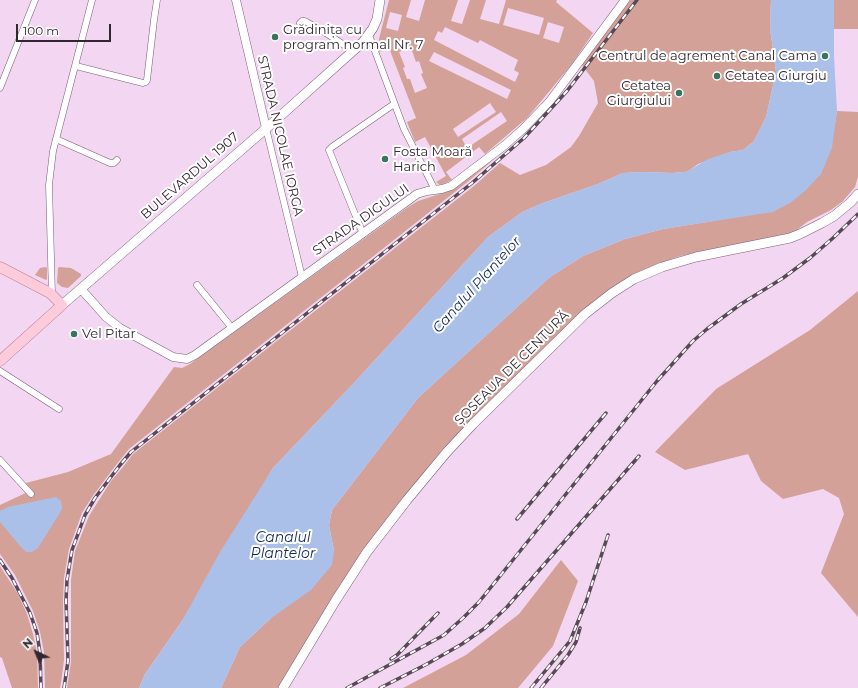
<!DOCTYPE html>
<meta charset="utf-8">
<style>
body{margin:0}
#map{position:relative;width:858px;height:688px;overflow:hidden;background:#f3d6f1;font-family:Montserrat,sans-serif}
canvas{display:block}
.north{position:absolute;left:16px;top:632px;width:40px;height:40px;-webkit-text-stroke:3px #fff;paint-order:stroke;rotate:317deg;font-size:11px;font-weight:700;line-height:16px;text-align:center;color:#322731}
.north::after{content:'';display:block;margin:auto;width:14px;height:18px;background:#322731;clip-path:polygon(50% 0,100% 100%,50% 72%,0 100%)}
.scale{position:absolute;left:16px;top:24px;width:95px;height:18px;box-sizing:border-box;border:2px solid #322731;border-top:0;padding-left:5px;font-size:12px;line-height:14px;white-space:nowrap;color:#322731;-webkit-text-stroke:3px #fff;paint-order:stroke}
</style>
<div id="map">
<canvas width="858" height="688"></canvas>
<div class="north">N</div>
<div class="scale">100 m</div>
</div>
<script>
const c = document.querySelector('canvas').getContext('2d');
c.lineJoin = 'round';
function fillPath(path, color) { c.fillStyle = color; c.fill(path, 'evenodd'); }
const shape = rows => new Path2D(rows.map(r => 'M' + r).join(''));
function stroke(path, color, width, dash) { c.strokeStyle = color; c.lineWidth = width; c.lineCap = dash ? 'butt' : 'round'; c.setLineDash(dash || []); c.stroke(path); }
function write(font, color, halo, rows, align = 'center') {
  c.font = font + ' Montserrat,sans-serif'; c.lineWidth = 4; c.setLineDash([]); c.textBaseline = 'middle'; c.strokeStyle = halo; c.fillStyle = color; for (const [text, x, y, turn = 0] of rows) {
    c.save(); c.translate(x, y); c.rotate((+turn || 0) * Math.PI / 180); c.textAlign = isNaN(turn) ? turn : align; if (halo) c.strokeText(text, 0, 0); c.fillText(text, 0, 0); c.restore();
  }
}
fillPath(shape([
 [389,0,411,0,406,17,419,21,425,0,458,0,451,21,462,24,470,0,486,0,480,19,499,24,506,0,557,0,556,2,593,33,572,64,527,118,485,154,479,147,446,172,452,180,440,185,436,182,446,176,425,137,415,142,407,122,416,118,389,48,379,52,379,39],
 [508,8,544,18,539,35,503,25],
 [390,12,402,15,398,31,386,28],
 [548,22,564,27,559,43,543,38],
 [445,27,478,43,480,40,518,60,514,70,519,73,515,82,434,40,438,31,442,33],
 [411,48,416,62,419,61,423,73,421,74,427,88,415,93,410,79,407,79,403,68,405,67,399,52],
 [434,52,511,90,507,99,429,61],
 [490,103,496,112,458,137,453,129],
 [501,112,507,121,467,148,462,139],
 [630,0,771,0,770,28,776,72,766,117,754,141,743,150,730,152,698,164,690,170,685,172,672,173,644,172,623,173,598,184,543,203,522,212,488,237,352,385,273,468,182,621,145,674,139,688,67,688,71,662,71,580,75,551,89,516,111,481,123,467,133,454,474,186,500,163,520,175,546,165,571,147,579,136,598,103,594,81,581,64],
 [834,0,858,0,858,29,834,29],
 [837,111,858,112,858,177,855,187,843,201,831,210,807,222,793,233,680,256,657,264,636,274,467,425,441,451,413,487,279,688,221,688,240,647,270,619,334,551,329,525,332,510,418,398,550,277,583,256,625,239,663,229,713,221,834,129],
 [493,157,494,159,470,180,129,449,116,465,92,497,82,513,69,549,64,578,63,601,64,660,61,683,60,688,45,688,44,652,40,632,33,611,15,575,0,554,0,505,32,490,26,483,68,472,111,454,174,367,182,368,190,364,408,207,418,201,449,191],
 [45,267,47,268,47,279,46,280,35,275,40,268],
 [59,267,71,268,81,274,81,276,68,288,62,287,57,283,58,268],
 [858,291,858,617,821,573,844,514,839,498,823,489,783,499,761,481,748,454,685,470,655,452,716,389,810,330],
 [561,560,578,581,553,646,518,688,403,688,466,655,519,614],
 [0,566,18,594,27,614,33,634,37,653,38,688,12,688,2,658,0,657]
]), '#d3a197');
fillPath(shape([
 [771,0,834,0,834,56,837,111,832,148,821,174,805,191,790,203,773,212,663,229,625,239,583,256,550,277,418,398,332,510,329,525,334,551,332,565,311,590,270,619,240,647,221,688,139,688,145,674,182,621,220,552,273,468,352,385,488,237,522,212,543,203,598,184,623,173,644,172,672,173,685,172,690,170,708,159,730,152,743,150,754,141,766,117,776,72,770,28],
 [56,497,61,501,62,507,61,511,38,548,32,552,26,552,21,547,0,522,0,511,8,507]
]), '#abc0e9');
const minor = shape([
 [300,23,302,21,305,21,329,35,353,51],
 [369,35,404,129,435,190],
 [76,66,143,83,146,82,147,80,154,20,157,0],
 [0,88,35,0],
 [266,128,302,277],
 [56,139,110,163,114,163,117,160],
 [363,234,329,150,332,147,394,104],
 [197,285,232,328],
 [52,295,49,185,53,151,92,0],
 [0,371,59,409],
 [0,460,31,494]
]);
const tertiary = shape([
 [236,0,266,128],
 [81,289,106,317,120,328,173,357,187,359,195,355,417,194,427,191,442,189,451,186,505,145,523,129,550,101,625,0]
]);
const secondary = shape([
 [62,305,277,119,363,42,373,28,377,19,380,0],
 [283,688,336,600,367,552,407,500,446,453,473,424,585,314,612,293,634,279,662,267,696,257,790,238,800,234,822,223,834,216,851,202,858,194]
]);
const primary = shape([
 [0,267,50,293,62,305,0,361]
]);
stroke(minor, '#785f77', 7);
stroke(tertiary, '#785f77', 9);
stroke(secondary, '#785f77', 10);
stroke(primary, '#b77c90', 11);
stroke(minor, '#fff', 6);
stroke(tertiary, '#fff', 8);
stroke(secondary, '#fff', 9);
stroke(primary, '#fecbdb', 10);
const rail = shape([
 [517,519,606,413],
 [0,560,12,578,30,613,37,633,40,653,41,688],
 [391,659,397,655,438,613],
 [64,688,68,661,66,600,67,580,72,550,85,515,95,498,120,465,131,452,472,183,524,138,567,91,637,0],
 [347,688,444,635,464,617,479,602,657,381,693,341,707,329,741,304,783,278,810,258,833,238,858,214],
 [380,688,427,664,462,644,485,628,507,607,639,456],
 [531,688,570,641,586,602,608,535],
 [541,688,568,655,576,642,580,628]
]);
stroke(rail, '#584957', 3.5);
stroke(rail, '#fff', 2, [6]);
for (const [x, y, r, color] of [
 [275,37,4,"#38745e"],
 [825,56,4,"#38745e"],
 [717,76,4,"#38745e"],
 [679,93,4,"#38745e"],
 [385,159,4,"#38745e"],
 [74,334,4,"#38745e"]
]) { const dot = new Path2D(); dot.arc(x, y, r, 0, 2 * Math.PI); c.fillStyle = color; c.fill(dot); stroke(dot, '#fff', 1.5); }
write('13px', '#322731', '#fff', [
 ["Grădinița cu",283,30],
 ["program normal Nr. 7",283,45],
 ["Centrul de agrement Canal Cama",817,56,"right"],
 ["Cetatea Giurgiu",725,76],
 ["Cetatea",671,86,"right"],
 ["Giurgiului",671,101,"right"],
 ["Fosta Moară",393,152],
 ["Harich",393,167],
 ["Vel Pitar",82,334]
], 'left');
write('13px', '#322731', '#fff', [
 ["STRADA NICOLAE IORGA",280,136,77],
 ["BULEVARDUL 1907",190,176,-41],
 ["STRADA DIGULUI",361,220,-35],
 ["ȘOSEAUA DE CENTURĂ",512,368,-45]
]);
write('italic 14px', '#142a5a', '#fff', [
 ["Canalul Plantelor",477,285,-48],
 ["Canalul",283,538],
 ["Plantelor",283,554]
]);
</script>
